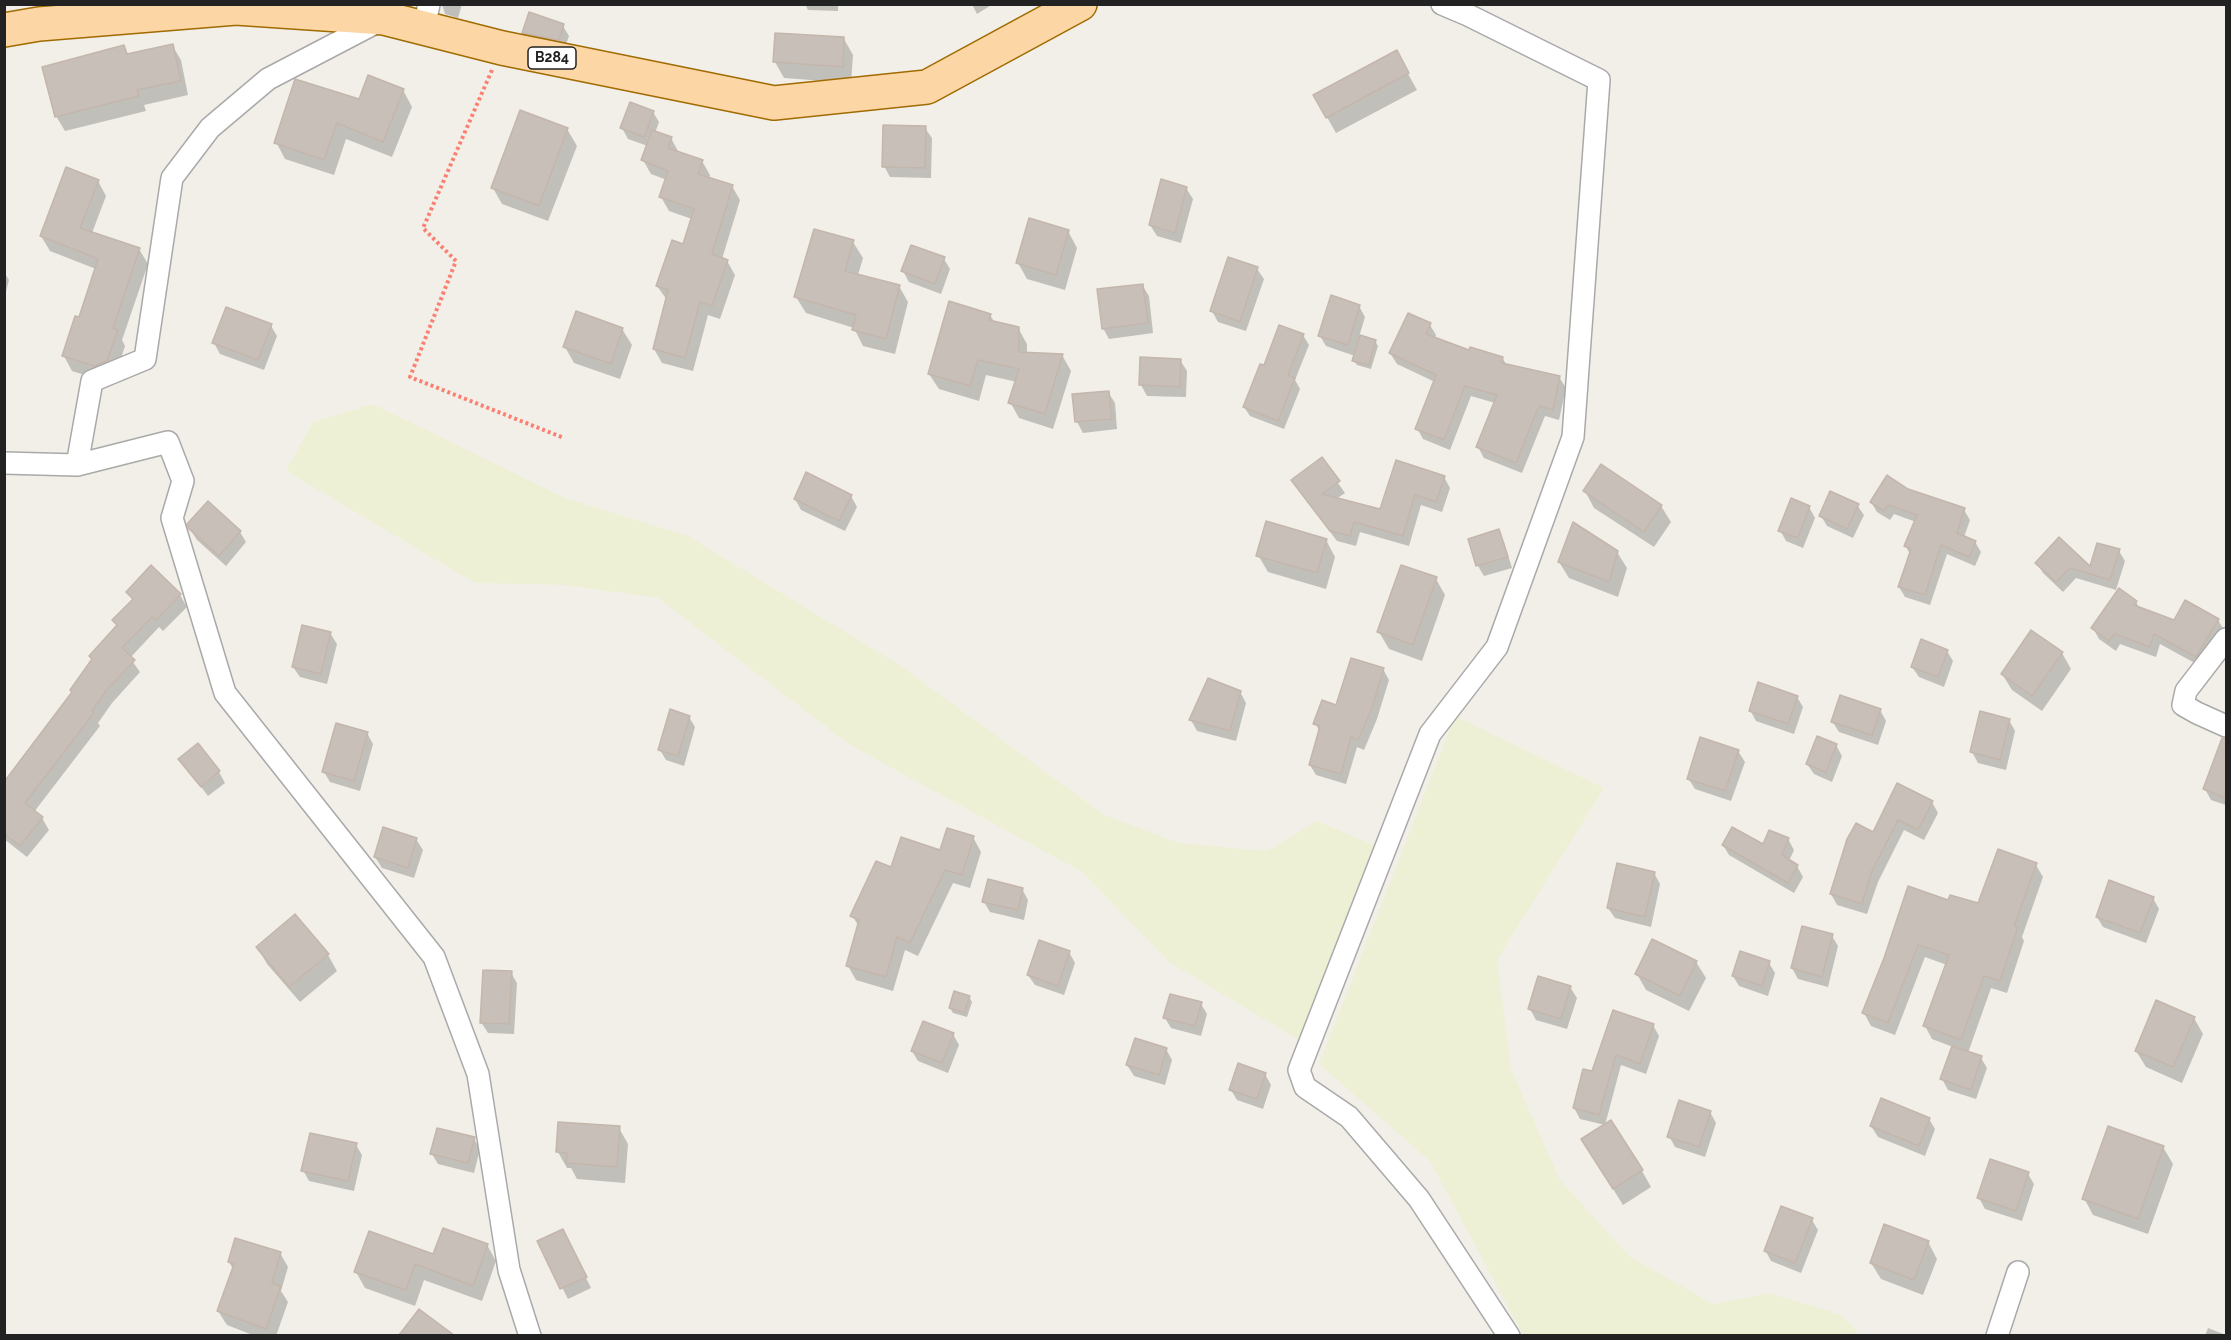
<!DOCTYPE html>
<style>
body{margin:0}
#map{position:relative;width:2231px;height:1340px;overflow:hidden;background:#f2efe9;font-family:Raleway,sans-serif}
canvas{display:block}
.frame{position:absolute;inset:0;border:6px solid #222;pointer-events:none}
</style>
<div id="map">
<canvas width="2231" height="1340"></canvas>
<div class="frame"></div>
</div>
<script>
const c = document.querySelector('canvas').getContext('2d');
c.lineJoin = 'round';
function fillPath(path, color) { c.fillStyle = color; c.fill(path, 'evenodd'); }
const shape = rows => new Path2D(rows.map(r => 'M' + r).join(''));
function stroke(path, color, width, dash) { c.strokeStyle = color; c.lineWidth = width; c.lineCap = dash ? 'butt' : 'round'; c.setLineDash(dash || []); c.stroke(path); }
function write(font, color, halo, rows, align = 'center') {
  c.font = font + ' Raleway,sans-serif'; c.lineWidth = 6; c.setLineDash([]); c.textBaseline = 'middle'; c.strokeStyle = halo; c.fillStyle = color; for (const [text, x, y, turn = 0] of rows) {
    c.save(); c.translate(x, y); c.rotate((+turn || 0) * Math.PI / 180); c.textAlign = isNaN(turn) ? turn : align; if (halo) c.strokeText(text, 0, 0); c.fillText(text, 0, 0); c.restore();
  }
}
fillPath(shape([
 [373,404,565,498,688,536,901,666,1103,814,1179,843,1267,851,1317,821,1376,846,1299,1040,1169,962,1082,872,850,745,658,598,565,585,475,583,286,471,313,422],
 [1455,716,1604,788,1497,960,1511,1069,1560,1180,1629,1256,1713,1304,1770,1293,1841,1315,1860,1335,1523,1335,1430,1161,1319,1064]
]), '#eef0d5');
fillPath(shape([
 [442,4,462,4,458,18,445,14],
 [805,4,838,4,838,11,808,10],
 [972,4,993,4,977,14],
 [563,26,569,36,564,50,530,43,524,33],
 [844,39,853,55,851,83,784,78,775,62],
 [172,45,181,60,188,95,144,105,146,111,65,131,56,116,124,47,128,55],
 [1396,52,1417,90,1336,133,1315,96],
 [298,80,359,101,403,90,412,107,392,157,346,139,334,175,285,159,276,142],
 [653,112,659,122,655,133,671,138,679,153,702,161,710,175,709,179,732,186,740,200,722,259,727,261,735,275,720,319,708,315,693,371,662,363,654,349,667,300,657,286,684,246,692,219,669,211,661,197,667,180,651,174,643,160,648,146,628,139,622,128],
 [925,128,932,138,931,178,890,177,884,166],
 [567,129,577,146,548,221,502,204,493,188],
 [98,181,106,196,92,233,139,249,148,264,122,340,125,346,115,376,103,381,72,371,64,356,80,319,96,269,50,251,41,236],
 [1186,188,1193,199,1181,243,1157,236,1150,225],
 [1068,231,1077,248,1065,290,1027,279,1018,263],
 [853,242,863,258,858,275,899,286,908,302,895,354,863,346,854,328,806,313,796,297],
 [944,259,950,269,941,294,909,282,903,271],
 [1257,269,1264,279,1246,331,1218,322,1212,311],
 [4,272,9,280,4,299],
 [1142,285,1149,296,1153,333,1109,339,1103,328],
 [1359,306,1365,317,1359,337,1375,341,1378,346,1371,369,1357,365,1354,361,1355,356,1326,346,1320,336],
 [990,315,995,323,1018,328,1027,344,1027,354,1062,355,1071,371,1053,429,1019,418,1010,402,1017,382,986,375,979,401,939,389,929,374],
 [1430,325,1436,335,1434,339,1470,352,1502,358,1507,365,1559,377,1566,388,1559,420,1545,416,1522,473,1484,458,1478,447,1495,403,1471,396,1450,450,1423,439,1417,428,1435,382,1397,364,1390,353],
 [271,326,277,336,264,370,220,354,214,343],
 [622,329,632,345,620,379,574,363,565,347],
 [1303,335,1309,345,1295,380,1300,389,1284,429,1250,416,1244,407,1265,367],
 [1180,360,1187,371,1186,397,1147,396,1141,385],
 [1108,392,1115,403,1117,429,1083,433,1077,422,1074,396],
 [1321,459,1345,493,1336,499,1381,511,1444,477,1450,488,1442,512,1421,505,1409,546,1360,532,1356,546,1337,541,1299,491],
 [1908,490,1964,510,1970,520,1964,537,1975,542,1981,552,1975,566,1947,554,1930,605,1905,597,1899,587,1910,554,1905,545,1916,522,1894,514,1890,520,1877,512,1871,502],
 [1585,491,1661,506,1671,522,1654,547,1594,508],
 [851,496,857,507,845,531,801,510,795,499],
 [1857,505,1864,515,1853,538,1827,526,1821,516],
 [1809,507,1815,518,1803,548,1786,541,1780,530],
 [190,529,240,532,246,542,226,566,197,540],
 [1498,531,1504,542,1512,568,1484,576,1478,566,1470,540],
 [1326,540,1335,557,1326,589,1268,572,1258,555],
 [2119,551,2125,561,2116,590,2076,578,2063,592,2043,573,2037,563,2091,569],
 [1617,552,1627,568,1618,597,1569,578,1559,562],
 [151,567,180,595,187,607,163,631,159,627,130,658,140,672,112,703,98,723,100,726,34,812,42,818,49,830,27,857,4,839,4,784,73,693,117,626,114,620,133,601,128,592],
 [1436,579,1445,595,1422,661,1389,649,1379,632],
 [2136,602,2140,609,2174,622,2218,620,2224,630,2202,667,2160,644,2156,657,2120,644,2116,651,2099,639,2093,628],
 [330,633,337,644,327,684,300,677,293,667],
 [1947,651,1953,661,1944,687,1919,677,1912,667],
 [2062,653,2071,669,2042,711,2012,690,2002,674],
 [1383,669,1389,680,1377,719,1364,750,1357,747,1346,784,1316,775,1310,765,1320,732,1315,723,1337,707],
 [1240,692,1246,703,1236,741,1197,731,1191,720],
 [1797,697,1803,707,1794,734,1756,721,1750,710],
 [1880,710,1886,721,1878,745,1839,732,1832,721],
 [689,717,695,727,684,766,666,760,660,750],
 [2009,720,2015,731,2006,770,1978,763,1972,752],
 [367,733,373,744,360,791,330,782,324,772],
 [1836,745,1842,756,1832,782,1814,774,1807,764],
 [1738,751,1745,762,1731,801,1695,789,1688,778],
 [2218,753,2226,756,2226,805,2211,800,2205,789],
 [180,759,219,772,225,783,208,796],
 [1898,785,1932,802,1938,813,1924,840,1904,830,1878,882,1867,914,1837,905,1831,894,1873,834],
 [973,837,981,852,970,888,953,883,918,956,905,950,893,991,856,980,848,966,859,927,852,915,941,852],
 [416,839,423,850,414,878,382,868,375,857],
 [1788,839,1794,850,1789,861,1797,866,1803,877,1794,893,1729,855,1723,845,1764,847],
 [2036,865,2043,877,2022,937,2024,941,2007,993,1991,988,1968,1053,1981,1058,1987,1068,1976,1099,1948,1090,1942,1079,1953,1047,1932,1039,1925,1026,1947,965,1925,957,1895,1035,1871,1026,1864,1013,1949,902,1979,905],
 [1654,873,1660,884,1651,927,1615,918,1608,908],
 [1022,889,1028,900,1024,920,990,912,984,902],
 [2153,898,2159,909,2146,943,2103,927,2097,917],
 [1832,936,1838,946,1828,987,1798,979,1792,968],
 [258,948,328,955,337,971,300,1002,267,964],
 [1069,952,1075,963,1064,995,1035,985,1028,975],
 [1696,962,1706,978,1689,1011,1646,990,1637,974],
 [1769,963,1775,973,1768,996,1739,986,1733,976],
 [511,973,517,983,514,1034,488,1033,481,1022],
 [1570,987,1577,998,1567,1029,1536,1020,1530,1009],
 [969,997,972,1002,967,1017,953,1013,950,1008],
 [1201,1004,1207,1014,1201,1036,1171,1028,1165,1018],
 [2194,1018,2203,1034,2182,1083,2146,1067,2136,1051],
 [1653,1025,1659,1036,1646,1074,1621,1065,1605,1125,1580,1119,1574,1108,1593,1073],
 [953,1034,959,1045,948,1073,918,1061,912,1051],
 [1166,1049,1172,1060,1165,1085,1134,1076,1127,1065],
 [1265,1074,1271,1085,1263,1109,1237,1100,1231,1090],
 [1710,1112,1716,1123,1705,1157,1675,1147,1669,1136],
 [1929,1119,1935,1129,1925,1156,1878,1137,1871,1126],
 [619,1128,628,1144,625,1183,577,1179,571,1168,567,1168,558,1152],
 [474,1139,480,1149,474,1173,438,1164,432,1154],
 [356,1145,362,1155,354,1191,309,1181,303,1170],
 [2163,1147,2173,1164,2148,1234,2093,1215,2084,1198],
 [1592,1155,1642,1171,1651,1187,1623,1205],
 [2028,1174,2034,1184,2022,1221,1985,1209,1979,1198],
 [1812,1220,1818,1230,1801,1273,1771,1261,1765,1250],
 [568,1241,591,1288,568,1299,539,1242],
 [1928,1242,1937,1259,1923,1295,1881,1279,1871,1263],
 [487,1245,496,1261,482,1301,424,1280,415,1306,365,1288,356,1272],
 [280,1253,288,1267,281,1291,288,1302,276,1336,255,1336,227,1325,218,1311,233,1269,229,1262],
 [419,1311,452,1336,401,1336],
 [2208,1328,2226,1335,2226,1336,2205,1336]
]), '#0003');
const building = shape([
 [529,12,564,24,559,40,522,33,529,12],
 [775,33,844,37,843,67,773,62,775,33],
 [173,44,181,81,137,90,139,96,55,117,42,67,124,45,127,54,173,44],
 [1397,50,1409,73,1326,118,1313,95,1397,50],
 [368,75,404,89,383,142,337,123,324,160,274,143,295,79,359,99,368,75],
 [630,102,654,111,644,137,620,128,630,102],
 [520,110,568,128,539,206,491,188,520,110],
 [883,125,926,126,925,168,882,167,883,125],
 [652,130,672,137,668,148,703,160,698,174,733,185,712,254,728,260,712,306,700,302,685,358,653,349,668,290,656,286,672,240,683,244,694,209,659,197,668,171,641,160,652,130],
 [66,167,99,180,80,228,140,248,113,328,118,330,107,361,94,366,62,356,75,316,79,317,98,259,40,236,66,167],
 [1161,179,1187,187,1175,233,1149,225,1161,179],
 [1029,218,1069,230,1056,275,1016,263,1029,218],
 [814,229,854,240,845,271,900,285,886,339,852,330,856,315,794,297,814,229],
 [911,245,945,257,935,284,901,271,911,245],
 [1228,257,1258,267,1240,322,1210,311,1228,257],
 [1143,284,1148,323,1102,329,1097,289,1143,284],
 [1331,295,1360,305,1348,345,1318,336,1331,295],
 [949,301,991,314,989,320,1019,327,1019,352,1063,354,1045,414,1008,403,1019,369,978,360,970,386,928,374,949,301],
 [226,307,272,324,258,360,212,343,226,307],
 [576,311,623,328,611,364,563,347,576,311],
 [1408,313,1431,323,1426,334,1469,350,1470,347,1503,357,1502,363,1560,376,1553,410,1539,406,1516,463,1476,447,1497,395,1465,386,1444,440,1415,429,1436,375,1389,353,1408,313],
 [1279,325,1304,334,1288,375,1295,378,1278,421,1243,407,1260,364,1264,365,1279,325],
 [1360,335,1376,340,1369,365,1352,361,1360,335],
 [1140,357,1181,359,1180,387,1139,385,1140,357],
 [1109,391,1112,419,1075,422,1072,394,1109,391],
 [1322,457,1340,481,1322,494,1380,509,1396,460,1445,476,1436,502,1415,495,1403,536,1354,522,1350,536,1330,531,1291,480,1322,457],
 [1601,464,1662,505,1644,532,1583,491,1601,464],
 [806,472,852,495,839,521,794,499,806,472],
 [1887,475,1908,489,1965,508,1957,533,1976,541,1969,557,1941,545,1925,595,1898,587,1911,549,1904,546,1917,515,1888,505,1884,511,1870,502,1887,475],
 [1830,491,1859,504,1847,529,1819,516,1830,491],
 [1791,498,1810,506,1798,538,1778,531,1791,498],
 [208,501,241,531,219,556,189,529,187,524,208,501],
 [1266,521,1327,539,1317,573,1256,556,1266,521],
 [1573,522,1618,551,1609,582,1558,562,1573,522],
 [1499,529,1508,557,1476,566,1468,539,1499,529],
 [2059,537,2090,566,2097,543,2120,549,2110,580,2070,568,2056,582,2035,563,2059,537],
 [151,565,181,594,156,620,152,617,122,648,135,660,106,691,92,711,94,713,25,803,43,817,20,846,4,834,4,782,72,692,70,690,92,659,89,656,117,625,112,620,133,599,126,592,151,565],
 [1401,565,1437,577,1413,645,1377,632,1401,565],
 [2119,588,2137,601,2134,605,2174,620,2185,600,2219,619,2196,657,2154,634,2150,647,2114,634,2109,641,2091,628,2119,588],
 [302,625,331,632,321,674,292,667,302,625],
 [2031,630,2063,652,2032,696,2001,674,2031,630],
 [1921,639,1948,650,1938,677,1911,667,1921,639],
 [1351,658,1384,668,1372,708,1358,740,1351,737,1341,774,1309,765,1320,726,1313,724,1322,700,1336,705,1351,658],
 [1208,678,1241,691,1230,731,1189,720,1208,678],
 [1758,682,1798,696,1788,724,1749,711,1758,682],
 [1840,695,1881,709,1872,735,1831,722,1840,695],
 [670,709,690,716,678,756,658,750,670,709],
 [1980,711,2010,719,2000,760,1970,752,1980,711],
 [336,723,368,732,354,781,322,772,336,723],
 [1817,736,1837,744,1826,772,1806,764,1817,736],
 [1700,737,1739,750,1725,791,1687,779,1700,737],
 [2222,738,2226,739,2226,798,2203,789,2222,738],
 [198,743,220,771,201,787,178,759,198,743],
 [1897,783,1933,801,1918,830,1898,820,1872,871,1862,904,1830,894,1847,839,1856,823,1873,832,1897,783],
 [383,827,417,838,408,868,374,857,383,827],
 [1732,827,1763,844,1769,830,1789,838,1782,855,1798,865,1788,883,1722,845,1732,827],
 [947,828,974,836,962,875,945,870,910,943,897,937,886,977,846,966,859,920,850,916,876,861,891,867,901,837,940,850,947,828],
 [1998,849,2037,863,2014,926,2018,927,2000,981,1984,976,1961,1040,1923,1026,1949,955,1918,945,1888,1023,1862,1013,1884,958,1908,886,1948,900,1950,895,1978,903,1998,849],
 [1617,863,1655,872,1645,917,1607,908,1617,863],
 [988,879,1023,888,1018,910,982,902,988,879],
 [2109,880,2154,897,2140,933,2096,917,2109,880],
 [295,914,329,954,289,987,256,947,295,914],
 [1802,926,1833,934,1822,977,1791,968,1802,926],
 [1652,939,1697,961,1680,996,1635,974,1652,939],
 [1039,940,1070,951,1058,986,1027,975,1039,940],
 [1740,951,1770,961,1762,986,1732,976,1740,951],
 [483,970,512,971,509,1024,480,1023,483,970],
 [1538,976,1571,986,1561,1019,1528,1009,1538,976],
 [954,991,970,996,964,1013,949,1008,954,991],
 [1170,994,1202,1002,1195,1026,1163,1018,1170,994],
 [2156,1000,2195,1017,2173,1067,2135,1051,2156,1000],
 [1613,1010,1654,1024,1640,1064,1616,1055,1599,1115,1573,1108,1583,1069,1592,1071,1613,1010],
 [923,1021,954,1033,942,1063,911,1051,923,1021],
 [1135,1038,1167,1048,1159,1075,1126,1065,1135,1038],
 [1952,1046,1982,1056,1971,1090,1940,1079,1952,1046],
 [1238,1063,1266,1073,1257,1099,1229,1090,1238,1063],
 [1881,1098,1930,1118,1919,1146,1870,1126,1881,1098],
 [1679,1100,1711,1111,1699,1147,1667,1137,1679,1100],
 [1611,1120,1643,1170,1613,1189,1581,1139,1611,1120],
 [558,1122,620,1126,617,1167,566,1163,567,1153,556,1152,558,1122],
 [2108,1126,2164,1146,2138,1219,2082,1199,2108,1126],
 [437,1128,475,1137,468,1163,430,1154,437,1128],
 [310,1133,357,1143,348,1181,301,1171,310,1133],
 [1990,1159,2029,1172,2016,1211,1977,1198,1990,1159],
 [1781,1206,1813,1218,1795,1263,1764,1251,1781,1206],
 [1884,1224,1929,1241,1914,1280,1870,1263,1884,1224],
 [443,1228,488,1244,473,1286,415,1264,406,1290,354,1272,369,1231,433,1254,443,1228],
 [563,1229,587,1277,560,1289,537,1241,563,1229],
 [235,1238,281,1252,272,1283,281,1286,266,1329,217,1311,234,1264,228,1262,235,1238],
 [419,1309,454,1335,399,1335,419,1309]
]);
fillPath(building, '#c7bfb8');
stroke(building, '#c4b6ab', 1.5);
const street = shape([
 [1442,4,1468,15,1599,80,1573,437,1497,647,1430,734,1299,1070,1305,1087,1349,1117,1419,1199,1509,1336],
 [424,28,429,4],
 [4,463,77,465,92,381,145,359,172,178,210,128,268,79,381,20],
 [77,465,168,442,183,481,172,518,225,693,434,957,478,1074,509,1270,530,1336],
 [2226,639,2186,691,2183,705,2197,713,2226,726],
 [1997,1336,2018,1272]
]);
const primary = shape([
 [4,30,39,24,236,8,384,18,502,48,774,103,927,87,1080,4]
]);
stroke(street, '#a9a9a9', 24);
stroke(primary, '#a06b00', 36);
stroke(shape([
 [492,70,423,228,456,261,410,377,564,438]
]), '#fa8072', 4, [3, 3]);
stroke(street, '#fff', 21);
stroke(primary, '#fcd6a4', 33);
for (const [x, y, w] of [
 [552,58,48]
]) { const box = new Path2D(); box.roundRect(x - w / 2, y - 11, w, 22, 4.5); c.fillStyle = '#fff'; c.fill(box); stroke(box, '#222', 1.5); }
write('bold 14px', '#222', null, [
 ["B284",552,58]
]);
</script>
